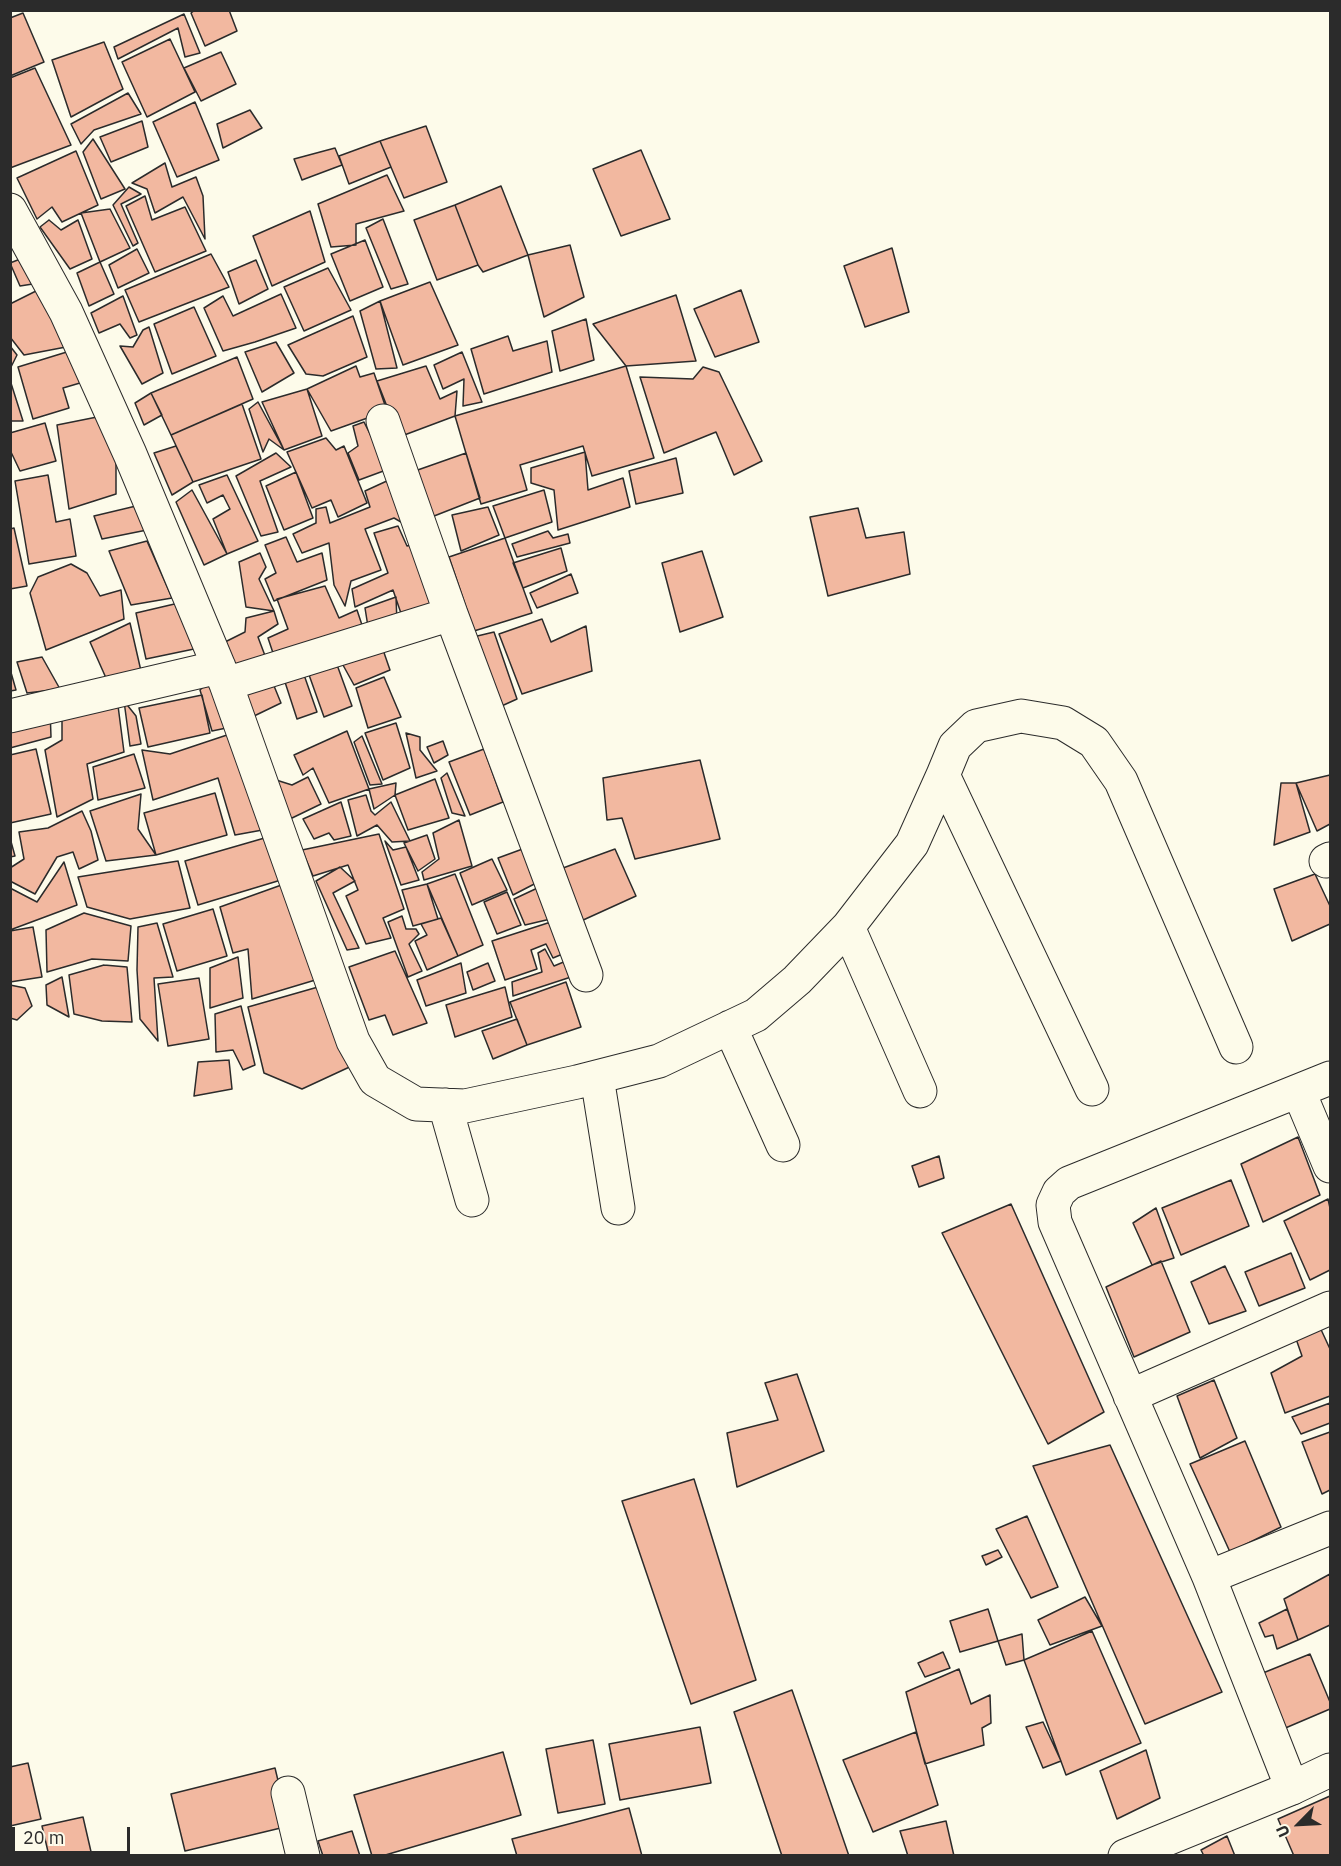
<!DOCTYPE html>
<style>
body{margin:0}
#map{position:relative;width:1341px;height:1866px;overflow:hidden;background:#fdfbea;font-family:"IBM Plex Sans",sans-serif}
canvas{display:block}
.frame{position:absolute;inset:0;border:12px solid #2b2b2b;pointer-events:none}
.north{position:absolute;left:1269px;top:1794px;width:60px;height:60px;-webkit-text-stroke:4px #fdfbea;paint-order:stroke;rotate:246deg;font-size:16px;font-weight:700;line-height:24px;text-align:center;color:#2b2b2b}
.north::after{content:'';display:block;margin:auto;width:21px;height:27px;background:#2b2b2b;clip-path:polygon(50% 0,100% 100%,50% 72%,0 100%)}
.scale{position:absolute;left:12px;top:1827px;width:118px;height:27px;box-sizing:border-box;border:3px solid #2b2b2b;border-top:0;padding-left:8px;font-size:18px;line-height:21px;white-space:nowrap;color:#2b2b2b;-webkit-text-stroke:4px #fdfbea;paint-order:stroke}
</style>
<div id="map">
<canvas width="1341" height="1866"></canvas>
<div class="frame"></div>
<div class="north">U</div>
<div class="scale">20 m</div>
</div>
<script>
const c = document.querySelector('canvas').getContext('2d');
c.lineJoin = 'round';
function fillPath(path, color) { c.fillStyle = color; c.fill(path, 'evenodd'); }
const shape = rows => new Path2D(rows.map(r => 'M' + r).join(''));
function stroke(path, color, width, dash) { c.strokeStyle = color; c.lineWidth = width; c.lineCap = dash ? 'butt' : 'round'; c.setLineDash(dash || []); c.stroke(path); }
const building = shape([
 [195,10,229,10,237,31,205,46,191,13,195,10],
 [23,13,44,62,10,76,10,18,23,13],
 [184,14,200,53,185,57,178,28,118,59,114,47,184,14],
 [170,39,195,92,147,117,122,62,170,39],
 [104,42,123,89,71,117,52,60,104,42],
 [221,52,236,84,201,101,184,68,221,52],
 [35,68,71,145,10,168,10,78,35,68],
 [128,93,141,114,94,130,81,144,71,124,128,93],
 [195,102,219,160,177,177,153,122,195,102],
 [250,110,262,128,223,148,217,124,250,110],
 [142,121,148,147,111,162,100,137,142,121],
 [426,126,447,182,404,198,380,141,426,126],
 [93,139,125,189,101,199,83,152,93,139],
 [380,141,391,167,349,184,339,156,380,141],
 [335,148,342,165,302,180,294,159,335,148],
 [641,150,670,219,621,236,593,169,641,150],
 [76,151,98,205,62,222,52,207,37,219,17,178,76,151],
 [165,163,172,187,196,177,203,196,205,239,183,197,155,213,147,189,132,183,165,163],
 [387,175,404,211,356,224,356,245,331,247,318,204,387,175],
 [501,186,528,255,483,272,478,265,455,205,501,186],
 [129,187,141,194,121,204,138,243,133,246,113,205,129,187],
 [145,196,152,220,185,207,206,251,155,272,126,206,145,196],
 [455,205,478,265,437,280,414,220,455,205],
 [110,209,130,248,100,262,81,213,110,209],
 [310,211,325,262,272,286,253,236,310,211],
 [383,219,408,284,391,289,366,228,383,219],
 [49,220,61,230,78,220,92,259,70,269,40,227,49,220],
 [365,240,383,287,350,301,331,254,365,240],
 [570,245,584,297,544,317,528,255,570,245],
 [892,248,909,312,865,327,844,266,892,248],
 [137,249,149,273,118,288,109,265,137,249],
 [211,254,229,287,139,322,125,290,211,254],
 [28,256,39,283,20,286,10,263,28,256],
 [256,260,268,289,239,304,228,272,256,260],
 [100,262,114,294,89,306,77,273,100,262],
 [328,268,351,310,304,331,284,287,328,268],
 [430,282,458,345,403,365,380,301,430,282],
 [42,288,66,347,24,355,10,337,10,304,42,288],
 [741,290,759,342,715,357,694,309,741,290],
 [281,294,296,328,255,342,223,351,204,308,223,296,233,316,281,294],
 [676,295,696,361,626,366,593,324,676,295],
 [123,296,137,335,130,338,120,324,99,333,91,313,123,296],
 [380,301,397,368,376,369,360,311,380,301],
 [194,307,216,356,172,374,154,324,194,307],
 [353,316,367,357,323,376,306,374,288,345,353,316],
 [586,319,594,360,560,371,552,331,586,319],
 [149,327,163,373,142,384,120,346,133,347,143,330,149,327],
 [508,336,513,351,547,341,552,372,484,394,471,349,508,336],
 [276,342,294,373,262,392,245,352,276,342],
 [10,346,17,355,10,369,10,346],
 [70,351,80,383,63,388,69,408,33,419,18,367,70,351],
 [462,352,482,402,463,406,464,379,443,389,434,365,462,352],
 [237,357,253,399,171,435,151,393,237,357],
 [356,366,360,377,374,373,387,411,331,431,307,389,356,366],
 [426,366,440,399,457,391,455,416,399,437,377,381,426,366],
 [626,366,654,458,592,476,583,446,520,465,527,490,481,504,455,416,626,366],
 [703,367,719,372,762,461,734,475,716,432,664,453,640,377,693,379,703,367],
 [10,380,23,421,10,421,10,380],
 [307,389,322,436,284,450,262,402,307,389],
 [151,393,162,415,144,425,135,403,151,393],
 [258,402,284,450,269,439,263,452,249,409,258,402],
 [242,404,261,459,193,482,171,435,242,404],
 [97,417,116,458,116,494,69,509,57,425,97,417],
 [364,422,373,440,397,466,359,480,348,453,358,446,353,426,364,422],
 [45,423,56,461,20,471,10,450,10,433,45,423],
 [326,438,336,450,344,446,367,503,338,517,331,500,312,508,287,452,326,438],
 [176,446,193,482,172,495,154,453,176,446],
 [585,452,588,490,623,478,630,507,558,530,554,490,531,483,531,468,585,452],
 [276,453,291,467,260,481,278,532,261,536,236,476,276,453],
 [466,453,480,498,429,518,412,472,466,453],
 [676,458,683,493,636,504,629,471,676,458],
 [296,472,313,518,284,530,266,486,296,472],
 [48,475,56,522,70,519,76,556,29,564,15,481,48,475],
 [227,475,258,541,227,554,213,519,230,509,223,495,207,503,199,485,227,475],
 [389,480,408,526,394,518,365,529,381,570,351,581,345,606,334,585,329,543,302,553,293,534,316,523,316,509,326,507,330,523,370,507,365,491,389,480],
 [192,490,227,554,204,565,176,502,192,490],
 [544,490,552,522,505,538,493,506,544,490],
 [136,506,147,530,102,539,94,516,136,506],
 [488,507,499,535,461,551,452,515,488,507],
 [858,508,866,538,904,532,910,574,828,596,810,517,858,508],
 [398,526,407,546,420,543,442,607,404,622,393,590,355,607,352,589,388,573,374,533,398,526],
 [14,528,27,586,10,589,10,529,14,528],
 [548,531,553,538,568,534,570,543,517,557,512,544,548,531],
 [286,537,297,562,322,553,327,580,274,601,265,579,276,573,265,545,286,537],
 [505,538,532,613,474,631,449,557,505,538],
 [147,541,172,598,131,605,109,551,147,541],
 [561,548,567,571,523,588,513,563,561,548],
 [702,551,723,617,680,632,662,563,702,551],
 [260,553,266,567,259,579,274,611,246,607,239,562,260,553],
 [71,564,87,573,100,596,121,590,124,619,46,650,30,593,38,577,71,564],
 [571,574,578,593,537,608,530,593,571,574],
 [325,586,339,618,357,610,364,631,276,662,268,638,288,629,277,599,325,586],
 [396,597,397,623,369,633,365,608,396,597],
 [183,602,194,649,146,659,136,613,183,602],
 [274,611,278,624,258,637,267,661,232,672,225,642,245,632,246,618,274,611],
 [542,619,551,642,586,626,592,671,522,694,499,634,542,619],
 [130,623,141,671,106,678,90,642,130,623],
 [494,632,517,699,495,709,469,638,494,632],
 [381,644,390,670,354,685,338,656,381,644],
 [42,657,60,689,27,693,17,662,42,657],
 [336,662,352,706,324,717,308,672,336,662],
 [10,669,16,690,10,691,10,669],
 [303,672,317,712,297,719,284,679,303,672],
 [213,677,236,726,212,731,200,690,213,677],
 [384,677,401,717,368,728,356,688,384,677],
 [272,681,281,703,252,717,243,690,272,681],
 [202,695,210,733,148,747,139,708,202,695],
 [117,698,124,752,87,764,93,799,57,817,45,750,62,740,62,711,117,698],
 [124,701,136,716,141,744,130,746,124,701],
 [50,709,51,737,10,748,10,719,50,709],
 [396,723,410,768,383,780,365,733,396,723],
 [347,731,369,789,329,803,313,768,303,775,294,755,347,731],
 [233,733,268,829,235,835,218,778,153,800,142,750,170,754,233,733],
 [406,733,420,737,420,750,437,771,416,778,406,733],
 [362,736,382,784,370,785,354,742,362,736],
 [443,741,448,755,434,763,427,747,443,741],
 [36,749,51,814,10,823,10,755,36,749],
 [484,749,503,802,470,815,449,762,484,749],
 [134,754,145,788,98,800,93,767,134,754],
 [700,760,720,839,635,859,622,818,607,820,603,778,700,760],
 [447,773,465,816,452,813,441,778,447,773],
 [1330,775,1330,824,1317,831,1296,783,1330,775],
 [308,777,321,804,290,819,273,779,292,785,308,777],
 [435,779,449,818,408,830,395,795,435,779],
 [396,783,395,795,374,809,369,789,396,783],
 [1281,783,1296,783,1310,832,1274,845,1281,783],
 [215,793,227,835,156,855,144,813,215,793],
 [141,794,138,829,156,855,106,861,90,811,141,794],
 [366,795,371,811,375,815,391,802,410,841,392,842,377,825,357,836,348,800,366,795],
 [341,802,351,836,334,840,329,833,314,839,303,819,341,802],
 [82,811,91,831,98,860,79,869,73,852,57,857,35,894,10,881,10,868,24,859,19,832,48,828,82,811],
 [459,820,472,866,424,880,422,872,439,859,433,833,459,820],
 [379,834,404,909,383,918,391,938,366,944,346,896,358,890,348,865,313,876,302,850,379,834],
 [427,835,435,859,418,871,404,843,427,835],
 [268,837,281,880,198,905,185,861,268,837],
 [10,838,15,856,10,857,10,838],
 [385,841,393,850,406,847,419,880,401,885,385,841],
 [528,847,542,880,513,895,498,858,528,847],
 [615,849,636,896,581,921,563,868,615,849],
 [492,859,507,890,472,905,460,873,492,859],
 [178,861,190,908,130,919,87,907,78,877,178,861],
 [64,862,77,905,10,930,10,888,37,902,64,862],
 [340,867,355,881,333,893,359,948,347,950,316,881,340,867],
 [455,874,483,945,458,956,427,884,455,874],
 [1315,874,1330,906,1330,924,1292,941,1274,889,1315,874],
 [287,883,322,978,252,999,248,949,233,953,220,907,287,883],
 [427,884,438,919,413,926,402,890,427,884],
 [546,884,559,917,525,925,514,899,546,884],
 [507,892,521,925,497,934,484,902,507,892],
 [213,909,227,956,177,971,163,924,213,909],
 [84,913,131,926,128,961,92,959,47,972,46,930,84,913],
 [402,916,406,929,416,929,419,934,409,944,422,971,408,977,388,922,402,916],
 [441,918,458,956,427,970,415,941,427,935,421,924,441,918],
 [557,920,565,953,553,958,546,944,531,950,537,969,505,980,492,941,557,920],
 [157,923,173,977,154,978,158,1041,140,1019,137,970,138,927,157,923],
 [33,927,42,977,10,982,10,931,33,927],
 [545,949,554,966,566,961,574,976,513,996,512,982,542,972,538,953,545,949],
 [395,951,427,1023,393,1035,385,1015,369,1020,349,967,395,951],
 [238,957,243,998,210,1008,210,968,238,957],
 [461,963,466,993,426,1006,417,980,461,963],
 [488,963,495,981,473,990,467,972,488,963],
 [104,965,127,967,132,1022,102,1021,74,1014,69,975,104,965],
 [62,977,69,1017,47,1005,46,985,62,977],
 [199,978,209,1039,168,1046,158,984,199,978],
 [566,982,581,1027,527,1045,510,1002,566,982],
 [10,985,25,988,32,1006,17,1020,10,1018,10,985],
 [325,985,356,1064,302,1089,264,1073,248,1007,325,985],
 [505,987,512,1017,455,1037,446,1005,505,987],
 [241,1006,255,1065,243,1070,233,1050,216,1052,215,1014,241,1006],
 [517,1019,527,1045,493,1059,482,1031,517,1019],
 [229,1060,232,1089,194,1096,198,1062,229,1060],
 [1298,1137,1320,1195,1263,1222,1241,1164,1298,1137],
 [939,1156,944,1178,919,1187,912,1166,939,1156],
 [1231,1180,1249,1226,1181,1255,1162,1208,1231,1180],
 [1328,1199,1330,1208,1330,1270,1310,1280,1284,1221,1328,1199],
 [1011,1204,1104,1412,1048,1444,942,1233,1011,1204],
 [1156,1208,1174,1258,1152,1265,1133,1223,1156,1208],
 [1291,1253,1305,1288,1259,1306,1245,1272,1291,1253],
 [1161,1261,1190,1332,1134,1357,1106,1287,1161,1261],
 [1225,1266,1246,1311,1209,1324,1191,1282,1225,1266],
 [1318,1323,1330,1349,1330,1396,1285,1413,1271,1373,1302,1356,1294,1333,1318,1323],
 [797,1374,824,1451,737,1487,727,1433,778,1420,765,1383,797,1374],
 [1214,1380,1237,1438,1200,1458,1177,1396,1214,1380],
 [1330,1403,1330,1423,1301,1434,1292,1417,1330,1403],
 [1330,1432,1330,1490,1322,1494,1302,1442,1330,1432],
 [1245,1441,1281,1527,1230,1552,1190,1464,1245,1441],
 [1110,1445,1222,1692,1145,1724,1033,1466,1110,1445],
 [694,1479,756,1680,691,1704,622,1501,694,1479],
 [1027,1516,1058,1587,1031,1598,996,1529,1027,1516],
 [998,1550,1002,1557,986,1565,982,1556,998,1550],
 [1330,1574,1330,1625,1298,1640,1284,1599,1330,1574],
 [1085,1597,1102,1626,1050,1645,1038,1620,1085,1597],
 [988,1609,998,1641,960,1652,950,1621,988,1609],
 [1287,1609,1298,1640,1277,1649,1273,1635,1265,1637,1259,1623,1287,1609],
 [1092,1631,1141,1743,1066,1775,1024,1660,1092,1631],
 [1022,1634,1024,1660,1006,1665,998,1641,1022,1634],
 [943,1652,950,1668,925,1677,918,1663,943,1652],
 [1310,1654,1330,1702,1330,1709,1276,1732,1253,1677,1310,1654],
 [959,1669,971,1704,990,1695,991,1723,982,1728,984,1745,925,1764,906,1692,959,1669],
 [792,1690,849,1856,782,1856,734,1712,792,1690],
 [1043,1722,1061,1761,1043,1768,1026,1727,1043,1722],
 [700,1727,711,1783,620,1800,609,1744,700,1727],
 [916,1732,938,1805,873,1832,843,1760,916,1732],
 [593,1740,605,1804,558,1813,546,1749,593,1740],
 [1146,1750,1160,1798,1117,1819,1100,1771,1146,1750],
 [503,1752,521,1815,382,1856,372,1856,354,1795,503,1752],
 [28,1763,41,1819,10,1826,10,1767,28,1763],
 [275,1768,289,1826,185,1851,171,1794,275,1768],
 [1330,1796,1330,1856,1294,1856,1278,1819,1330,1796],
 [629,1808,642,1856,517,1856,512,1839,629,1808],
 [83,1817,92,1856,49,1856,42,1826,83,1817],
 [946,1821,954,1856,908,1856,900,1831,946,1821],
 [352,1831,360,1856,323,1856,318,1841,352,1831],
 [1227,1836,1235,1856,1204,1856,1201,1850,1227,1836]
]);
fillPath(building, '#f2b8a0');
stroke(building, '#2b2b2b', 1.5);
const street = shape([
 [10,210,66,312,130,454,226,684,353,1041,375,1080,416,1104,465,1106,577,1082,659,1061,756,1015,797,980,848,927,912,844,943,775,955,746,976,726,1021,716,1063,723,1094,742,1121,781,1236,1047],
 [383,421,451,614],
 [226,684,451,614,586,975],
 [10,716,219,667],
 [943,775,1092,1089],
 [1326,861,1330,859],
 [848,927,920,1091],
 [730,1027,783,1145],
 [597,1077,618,1208],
 [1299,1092,1330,1166],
 [445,1105,472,1200],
 [1130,1396,1330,1308],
 [1209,1577,1330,1528],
 [1292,1788,1209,1577,1055,1222,1053,1205,1059,1192,1069,1183,1330,1078],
 [288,1793,303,1856]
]);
const secondary = shape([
 [1125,1856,1292,1788,1330,1770]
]);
stroke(street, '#2b2b2b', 35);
stroke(secondary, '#2b2b2b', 35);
stroke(street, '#fdfbea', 33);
stroke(secondary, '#fdfbea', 33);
</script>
